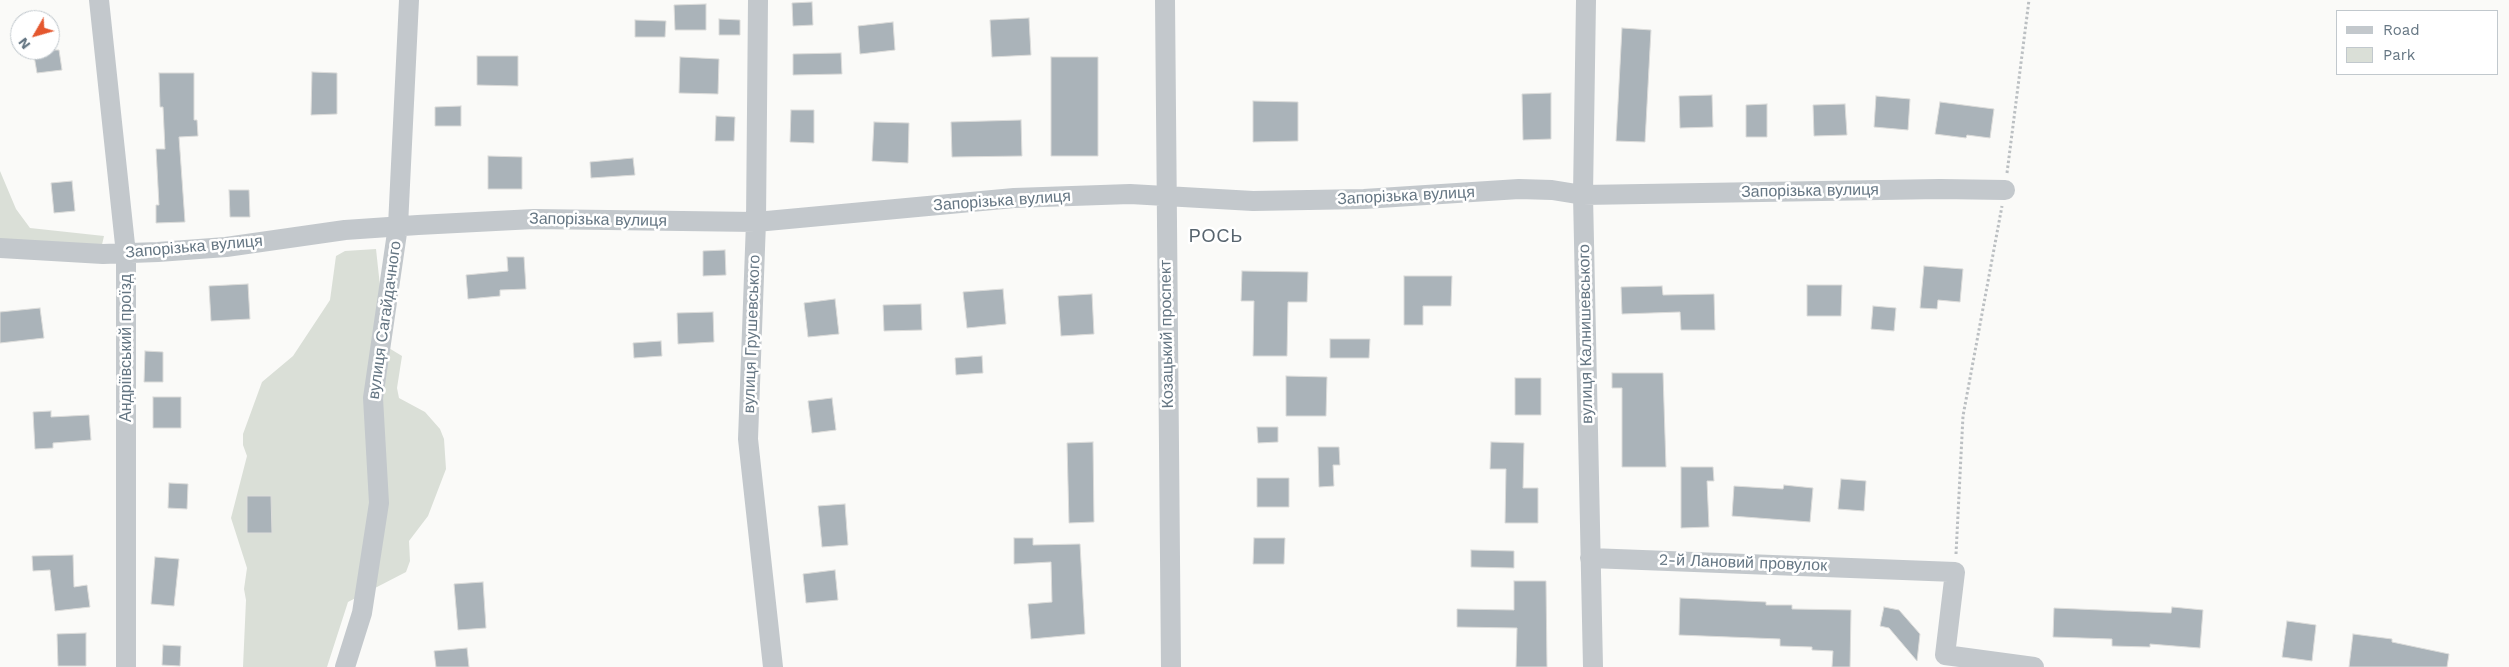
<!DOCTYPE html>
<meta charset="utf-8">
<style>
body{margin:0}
#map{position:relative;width:2509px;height:667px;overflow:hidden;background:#fafaf8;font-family:"Work Sans",sans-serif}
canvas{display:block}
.legend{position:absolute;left:2336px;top:10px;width:162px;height:65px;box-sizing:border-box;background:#fff;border:1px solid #c1c8cd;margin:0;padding:6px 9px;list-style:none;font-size:15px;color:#657683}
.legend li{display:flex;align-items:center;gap:10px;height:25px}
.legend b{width:25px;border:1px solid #c1c8cd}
.north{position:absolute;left:10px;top:10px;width:50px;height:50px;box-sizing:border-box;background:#fff;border:1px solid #c1c8cd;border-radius:50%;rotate:232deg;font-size:14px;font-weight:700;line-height:20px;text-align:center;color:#657683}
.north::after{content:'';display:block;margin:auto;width:18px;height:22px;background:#e4572e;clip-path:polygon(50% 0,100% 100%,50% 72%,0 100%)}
</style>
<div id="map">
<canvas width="2509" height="667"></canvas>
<ul class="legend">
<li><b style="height:6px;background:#c3c8cc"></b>Road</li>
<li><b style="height:14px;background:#dadfd7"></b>Park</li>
</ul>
<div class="north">N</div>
</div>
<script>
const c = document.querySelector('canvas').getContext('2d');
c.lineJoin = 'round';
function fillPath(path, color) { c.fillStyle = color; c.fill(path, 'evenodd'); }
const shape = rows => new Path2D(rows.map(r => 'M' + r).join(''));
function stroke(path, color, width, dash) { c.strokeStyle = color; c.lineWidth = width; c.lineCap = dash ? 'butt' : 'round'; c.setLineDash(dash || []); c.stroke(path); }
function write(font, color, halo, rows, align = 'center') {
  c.font = font + ' "Work Sans",sans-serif'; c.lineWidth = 5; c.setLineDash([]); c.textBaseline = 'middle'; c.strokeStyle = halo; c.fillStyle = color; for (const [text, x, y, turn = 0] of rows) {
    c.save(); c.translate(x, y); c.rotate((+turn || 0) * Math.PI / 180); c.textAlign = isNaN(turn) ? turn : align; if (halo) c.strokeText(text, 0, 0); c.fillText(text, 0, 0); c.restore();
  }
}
fillPath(shape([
 [0,171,16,209,30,228,104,236,101,249,0,254],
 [376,249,380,286,374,339,402,356,397,388,399,398,425,412,440,429,444,439,446,469,428,516,409,541,410,561,406,572,348,602,327,667,243,667,246,600,244,589,247,568,231,518,247,456,243,445,243,434,262,382,293,356,330,300,336,256,345,251]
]), '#dadfd7');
const building = shape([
 [812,2,813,25,793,26,792,3,812,2],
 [706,4,706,30,675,30,674,5,706,4],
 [1029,18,1031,55,992,57,990,20,1029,18],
 [719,19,740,20,740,35,719,35,719,19],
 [635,20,666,21,665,37,635,37,635,20],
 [893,22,895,50,860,54,858,26,893,22],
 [1622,28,1651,30,1645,142,1616,141,1622,28],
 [33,50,59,50,62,70,37,73,33,50],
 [841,53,842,74,793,75,793,54,841,53],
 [477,56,518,56,518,86,477,85,477,56],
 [680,57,719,59,718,94,679,93,680,57],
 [1051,57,1098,57,1098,156,1051,156,1051,57],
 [312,72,337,73,337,114,311,115,312,72],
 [159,73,194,73,194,120,197,120,198,136,179,137,185,222,156,223,156,205,159,205,156,149,165,149,163,107,160,107,159,73],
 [1551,93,1551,139,1523,140,1522,94,1551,93],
 [1712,95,1713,127,1680,128,1679,96,1712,95],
 [1876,96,1910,99,1908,130,1874,127,1876,96],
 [1253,101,1298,102,1298,141,1253,142,1253,101],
 [1940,102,1994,109,1990,138,1967,135,1966,138,1935,134,1940,102],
 [1767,104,1767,137,1746,137,1746,105,1767,104],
 [1845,104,1847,135,1814,136,1813,105,1845,104],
 [461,106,461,126,435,126,435,107,461,106],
 [791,110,814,110,814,143,790,142,791,110],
 [716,116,735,117,734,141,715,141,716,116],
 [1021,120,1022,156,952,157,951,122,1021,120],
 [874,122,909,123,908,163,872,161,874,122],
 [488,156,522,157,522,189,488,189,488,156],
 [633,158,635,175,591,178,590,162,633,158],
 [72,181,75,211,54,213,51,183,72,181],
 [229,190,249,190,250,217,230,217,229,190],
 [725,250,726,275,703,276,703,251,725,250],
 [507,257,524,257,526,289,500,290,500,296,468,299,466,275,508,271,507,257],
 [1924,266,1963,269,1960,302,1938,300,1937,309,1920,308,1924,266],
 [1242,271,1308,272,1307,302,1288,302,1287,356,1253,356,1254,301,1241,301,1242,271],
 [1404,276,1452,276,1451,306,1423,306,1423,325,1404,325,1404,276],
 [248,284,250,319,211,321,209,286,248,284],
 [1807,285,1842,285,1841,316,1807,316,1807,285],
 [1662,286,1663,295,1714,294,1715,330,1681,330,1680,312,1622,314,1621,287,1662,286],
 [1003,289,1006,324,967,328,963,292,1003,289],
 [1092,294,1094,334,1061,336,1058,296,1092,294],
 [835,299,839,334,808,337,804,303,835,299],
 [921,304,922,330,884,331,883,305,921,304],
 [1873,306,1896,308,1894,331,1871,329,1873,306],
 [40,308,44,338,0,343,0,312,40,308],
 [713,312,714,342,678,344,677,313,713,312],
 [1330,339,1370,339,1369,358,1330,358,1330,339],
 [661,341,662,356,634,358,633,343,661,341],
 [145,351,163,352,163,382,144,382,145,351],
 [982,356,983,373,956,375,955,358,982,356],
 [1612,373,1663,373,1666,467,1622,467,1622,388,1612,388,1612,373],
 [1286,376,1327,377,1326,416,1286,416,1286,376],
 [1515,378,1541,378,1541,415,1515,415,1515,378],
 [153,397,181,397,181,428,153,428,153,397],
 [832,398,836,430,812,433,808,401,832,398],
 [51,411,51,417,89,415,91,440,53,443,53,448,35,449,33,412,51,411],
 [1257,427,1278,427,1278,442,1258,443,1257,427],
 [1093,442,1094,522,1069,523,1067,443,1093,442],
 [1491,442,1524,443,1523,488,1538,488,1538,523,1505,523,1506,469,1490,469,1491,442],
 [1318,447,1339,447,1340,465,1333,465,1334,486,1319,487,1318,447],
 [1681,467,1713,467,1714,481,1707,481,1709,527,1681,528,1681,467],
 [1257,478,1289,478,1289,507,1257,507,1257,478],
 [1841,479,1866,481,1864,511,1838,509,1841,479],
 [169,483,188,484,187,509,168,508,169,483],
 [1784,485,1813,488,1810,522,1732,516,1734,486,1783,489,1784,485],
 [247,496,271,496,272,533,247,533,247,496],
 [845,504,848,545,822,547,818,506,845,504],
 [1014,538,1033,538,1033,545,1080,544,1085,634,1031,639,1028,604,1052,602,1051,562,1014,564,1014,538],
 [1254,538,1285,538,1284,564,1253,564,1254,538],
 [1471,550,1514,551,1514,568,1471,567,1471,550],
 [73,555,74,587,87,585,90,607,55,611,50,570,33,571,32,556,73,555],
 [155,557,179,559,174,606,151,604,155,557],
 [835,570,838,600,806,603,803,574,835,570],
 [1514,581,1546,581,1547,667,1516,667,1517,628,1457,627,1457,609,1514,610,1514,581],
 [483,582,486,628,458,630,454,584,483,582],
 [1680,598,1766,602,1766,605,1792,605,1792,609,1851,610,1850,667,1832,667,1833,651,1812,650,1812,647,1780,646,1780,639,1679,635,1680,598],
 [1884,607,1899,610,1920,634,1917,661,1889,628,1880,626,1884,607],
 [2172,607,2203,610,2200,648,2150,644,2150,647,2112,646,2112,639,2053,637,2054,608,2171,613,2172,607],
 [2287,621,2316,625,2312,661,2282,657,2287,621],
 [86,633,86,666,58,666,57,634,86,633],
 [2353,634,2392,639,2392,642,2449,654,2447,667,2349,667,2353,634],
 [163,645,181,646,180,666,162,665,163,645],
 [467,648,469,667,436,667,434,651,467,648]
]);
fillPath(building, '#aab3b9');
stroke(building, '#dcdcda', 1);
stroke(shape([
 [2007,173,2029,0],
 [1956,554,1963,416,2002,206]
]), '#bbbfc2', 3, [2.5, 2.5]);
stroke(shape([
 [99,0,126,254,126,667],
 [758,0,756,222,748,439,773,667],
 [1165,0,1171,667],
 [1586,0,1583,195,1593,667],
 [0,248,103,254,158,252,226,247,345,230,418,225,534,219,756,222,1014,198,1130,194,1253,201,1364,199,1519,189,1552,190,1583,195,1940,189,2005,190],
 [1590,558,1955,572,1945,655,2034,667],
 [345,667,362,613,379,503,373,398,398,226,409,0]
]), '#c3c8cc', 20);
write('16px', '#657683', '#fff', [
 ["Запорізька вулиця",1810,191,-1],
 ["Запорізька вулиця",1406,196,-3],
 ["Запорізька вулиця",1002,201,-4],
 ["Запорізька вулиця",598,220,1],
 ["Запорізька вулиця",194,247,-5],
 ["вулиця Сагайдачного",385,320,-82],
 ["вулиця Грушевського",752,334,-88],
 ["Козацький проспект",1167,334,-91],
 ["вулиця Калнишевського",1586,334,-91],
 ["Андріївський проїзд",126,348,-90],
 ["2-й Лановий провулок",1743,563,2]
]);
c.letterSpacing = '1px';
write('18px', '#57646e', '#fff', [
 ["РОСЬ",1216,237]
]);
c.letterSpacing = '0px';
</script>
